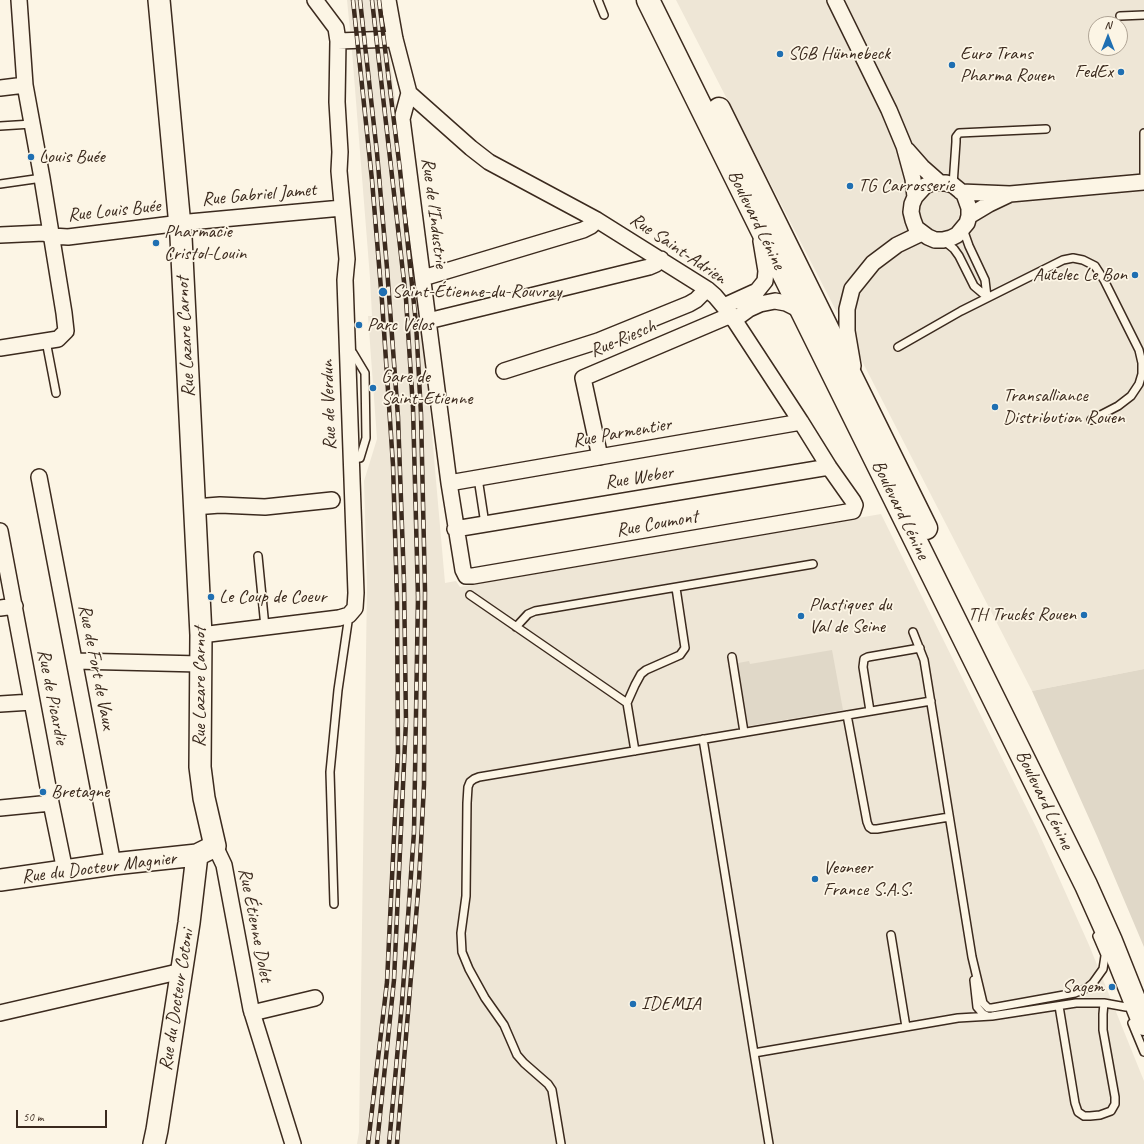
<!DOCTYPE html>
<meta charset="utf-8">
<style>
body{margin:0}
#map{position:relative;width:1144px;height:1144px;overflow:hidden;background:#fcf5e5;font-family:Caveat,sans-serif}
canvas{display:block}
.north{position:absolute;left:1088px;top:16px;width:40px;height:40px;box-sizing:border-box;background:#fcf5e5;border:1px solid #afa495;border-radius:50%;rotate:0deg;font-size:11px;font-weight:700;line-height:16px;text-align:center;color:#3b2a1e}
.north::after{content:'';display:block;margin:auto;width:14px;height:18px;background:#1f6fb2;clip-path:polygon(50% 0,100% 100%,50% 72%,0 100%)}
.scale{position:absolute;left:16px;top:1110px;width:91px;height:18px;box-sizing:border-box;border:2px solid #3b2a1e;border-top:0;padding-left:5px;font-size:12px;line-height:14px;white-space:nowrap;color:#3b2a1e;-webkit-text-stroke:3px #fcf5e5;paint-order:stroke}
</style>
<div id="map">
<canvas width="1144" height="1144"></canvas>
<div class="north">N</div>
<div class="scale">50 m</div>
</div>
<script>
const c = document.querySelector('canvas').getContext('2d');
c.lineJoin = 'round';
function fillPath(path, color) { c.fillStyle = color; c.fill(path, 'evenodd'); }
const shape = rows => new Path2D(rows.map(r => 'M' + r).join(''));
function stroke(path, color, width, dash) { c.strokeStyle = color; c.lineWidth = width; c.lineCap = dash ? 'butt' : 'round'; c.setLineDash(dash || []); c.stroke(path); }
function write(font, color, halo, rows, align = 'center') {
  c.font = font + ' Caveat,sans-serif'; c.lineWidth = 3.5; c.setLineDash([]); c.textBaseline = 'middle'; c.strokeStyle = halo; c.fillStyle = color; for (const [text, x, y, turn = 0] of rows) {
    c.save(); c.translate(x, y); c.rotate((+turn || 0) * Math.PI / 180); c.textAlign = isNaN(turn) ? turn : align; if (halo) c.strokeText(text, 0, 0); c.fillText(text, 0, 0); c.restore();
  }
}
fillPath(shape([
 [347,0,383,0,422,321,445,583,456,581,460,587,881,514,1037,829,1089,945,1144,1081,1144,1144,357,1144,359,1132,367,585,364,481,377,439,368,316,372,316,370,278,352,51],
 [676,0,1144,0,1144,669,1032,691],
 [1096,24,1120,24,1120,48,1096,48]
]), '#eee6d6');
fillPath(shape([
 [832,650,843,710,748,726,738,663,749,661,750,664],
 [1144,669,1144,947,1097,836,1032,691]
]), '#e0d8c8');
const lane = shape([
 [598,0,604,15],
 [1120,16,1144,15],
 [0,126,32,124],
 [1144,133,1144,174],
 [0,184,42,178],
 [953,185,956,142,956,137,959,133,1046,129],
 [963,229,969,246,985,280,987,297],
 [943,240,954,249,959,256,974,286,987,297],
 [46,341,56,393],
 [898,347,961,311,1063,260,1073,258,1083,260,1095,266,1104,280,1139,350,1142,363,1142,374,1139,384,1131,396,1118,406,1091,420],
 [347,352,353,353,365,373,366,438,360,458,351,459],
 [478,478,485,524],
 [258,556,265,627],
 [470,595,627,703],
 [516,627,528,614,535,611,813,564],
 [913,632,924,660,972,957,983,1003,988,1008,992,1008,1075,993,1087,988,1093,983,1103,969,1105,956],
 [732,657,744,732],
 [870,711,863,667,864,659,868,657,920,648],
 [847,715,867,822,869,827,872,829,877,829,949,817],
 [703,739,754,1053],
 [635,751,627,703,635,685,641,674,646,670,680,655,685,648,676,588],
 [334,904,330,772,338,690,349,615],
 [891,935,906,1027],
 [1097,936,1106,957],
 [974,980,977,1007,983,1014,987,1016],
 [1059,1006,1075,1103,1078,1112,1084,1116,1090,1116,1100,1115,1111,1111,1115,1104,1115,1097,1103,1030,1103,1014,1104,1003],
 [1132,1023,1144,1052],
 [561,1144,552,1090,548,1084,524,1063,517,1055,504,1025,485,998,469,969,462,952,461,933,466,896,467,803,468,787,470,782,474,779,479,777,931,701],
 [769,1144,754,1053,958,1018,992,1016,1076,1003,1104,1003,1126,1007]
]);
const street = shape([
 [388,0,395,39,409,93,402,119,449,483,463,570,466,576,473,576,853,511,855,505,853,501,829,467,801,422,731,315,715,296,707,289,597,220,489,162,471,148,409,93],
 [835,0,889,110,904,146,913,179,915,197],
 [338,41,395,39],
 [0,88,25,85],
 [907,150,922,167,939,182],
 [961,192,1010,194,1144,182],
 [969,216,969,208,964,194,953,185,946,183,932,183,925,186,915,197,912,204,911,212,913,220,916,228,928,237,935,240,943,240,951,238,957,235,967,223,969,216,989,204,1010,194],
 [0,235,44,233,52,236,68,237,189,222,342,208],
 [423,278,583,230,591,226,597,220],
 [724,306,757,291,765,281,766,271,761,241],
 [734,320,749,309,760,304,775,301,786,303,802,311],
 [428,321,649,267,656,264,661,259],
 [0,348,58,339,66,331,64,313,42,178,25,85,19,0],
 [853,366,847,331,847,309,852,289,873,263,897,245,922,233],
 [504,371,598,341,689,304,696,300,707,289],
 [600,457,583,378,731,315],
 [39,477,113,864],
 [449,483,801,422],
 [194,507,220,505,265,507,332,500],
 [455,529,829,467],
 [0,531,51,803,65,871],
 [0,608,15,606],
 [201,635,339,618,349,615,355,608,356,593,345,280,347,259,339,171,340,152,337,102,338,41,336,28,315,0],
 [75,661,200,664],
 [0,704,32,702],
 [0,808,51,803],
 [215,846,224,865,251,1009,293,1144],
 [0,1013,182,971],
 [252,1013,315,998]
]);
const secondary = shape([
 [0,880,113,864,197,855,215,846,204,798,200,767,201,635,181,237,159,0],
 [154,1144,157,1130,189,923,197,855]
]);
const primary = shape([
 [648,0,1086,885,1111,941,1144,1024],
 [719,109,926,528]
]);
stroke(lane, '#3b2a1e', 10);
stroke(street, '#3b2a1e', 18);
stroke(secondary, '#3b2a1e', 24);
stroke(primary, '#3b2a1e', 25);
stroke(lane, '#fcf5e5', 7);
stroke(street, '#fcf5e5', 15);
stroke(secondary, '#fcf5e5', 21);
stroke(primary, '#fcf5e5', 22);
const rail = shape([
 [353,0,372,180,382,301,393,465,397,599,398,753,387,982,368,1144],
 [360,0,377,153,387,268,398,417,404,582,406,721,394,980,377,1144],
 [372,0,406,299,413,408,418,597,414,832,402,1003,389,1144],
 [379,0,400,170,416,323,421,414,425,591,424,785,419,881,397,1144]
]);
stroke(rail, '#3b2a1e', 4.5);
stroke(rail, '#fcf5e5', 3, [9]);
for (const [x, y, r, color] of [
 [780,54,4,"#1f6fb2"],
 [952,65,4,"#1f6fb2"],
 [1121,72,4,"#1f6fb2"],
 [31,157,4,"#1f6fb2"],
 [850,186,4,"#1f6fb2"],
 [156,243,4,"#1f6fb2"],
 [1135,275,4,"#1f6fb2"],
 [383,292,5,"#1f6fb2"],
 [359,325,4,"#1f6fb2"],
 [373,388,4,"#1f6fb2"],
 [995,407,4,"#1f6fb2"],
 [211,597,4,"#1f6fb2"],
 [1084,615,4,"#1f6fb2"],
 [801,616,4,"#1f6fb2"],
 [43,792,4,"#1f6fb2"],
 [815,879,4,"#1f6fb2"],
 [1112,987,4,"#1f6fb2"],
 [633,1004,4,"#1f6fb2"]
]) { const dot = new Path2D(); dot.arc(x, y, r, 0, 2 * Math.PI); c.fillStyle = color; c.fill(dot); stroke(dot, '#fcf5e5', 1.5); }
write('19px', '#3b2a1e', '#fcf5e5', [
 ["SGB Hünnebeck",788,54],
 ["Euro Trans",960,54],
 ["Pharma Rouen",960,76],
 ["FedEx",1113,72,"right"],
 ["Louis Buée",39,157],
 ["TG Carrosserie",858,186],
 ["Pharmacie",164,232],
 ["Cristol-Louin",164,254],
 ["Autelec Le Bon",1127,275,"right"],
 ["Saint-Étienne-du-Rouvray",392,292],
 ["Parc Vélos",367,325],
 ["Gare de",381,377],
 ["Saint-Etienne",381,399],
 ["Transalliance",1003,396],
 ["Distribution Rouen",1003,418],
 ["Le Coup de Coeur",219,597],
 ["Plastiques du",809,605],
 ["Val de Seine",809,627],
 ["TH Trucks Rouen",1076,615,"right"],
 ["Bretagne",51,792],
 ["Veoneer",823,868],
 ["France S.A.S.",823,890],
 ["Sagem",1104,987,"right"],
 ["IDEMIA",641,1004]
], 'left');
write('19px', '#3b2a1e', '#fcf5e5', [
 ["Rue Gabriel Jamet",259,195,-5],
 ["Rue Louis Buée",114,211,-6],
 ["Rue de l'Industrie",434,213,83],
 ["Boulevard Lénine",756,220,64],
 ["Rue Saint-Adrien",678,249,34],
 ["Rue Lazare Carnot",186,337,-93],
 ["Rue Riesch",623,339,-23],
 ["Rue de Verdun",329,405,-92],
 ["Rue Parmentier",622,433,-10],
 ["Rue Weber",639,478,-9],
 ["Boulevard Lénine",900,510,64],
 ["Rue Coumont",657,524,-10],
 ["Rue de Fort de Vaux",96,667,79],
 ["Rue Lazare Carnot",200,687,-90],
 ["Rue de Picardie",52,697,79],
 ["Boulevard Lénine",1044,800,64],
 ["Rue du Docteur Magnier",99,868,-7],
 ["Rue Étienne Dolet",255,925,79],
 ["Rue du Docteur Cotoni",177,1000,-81]
]);
</script>
